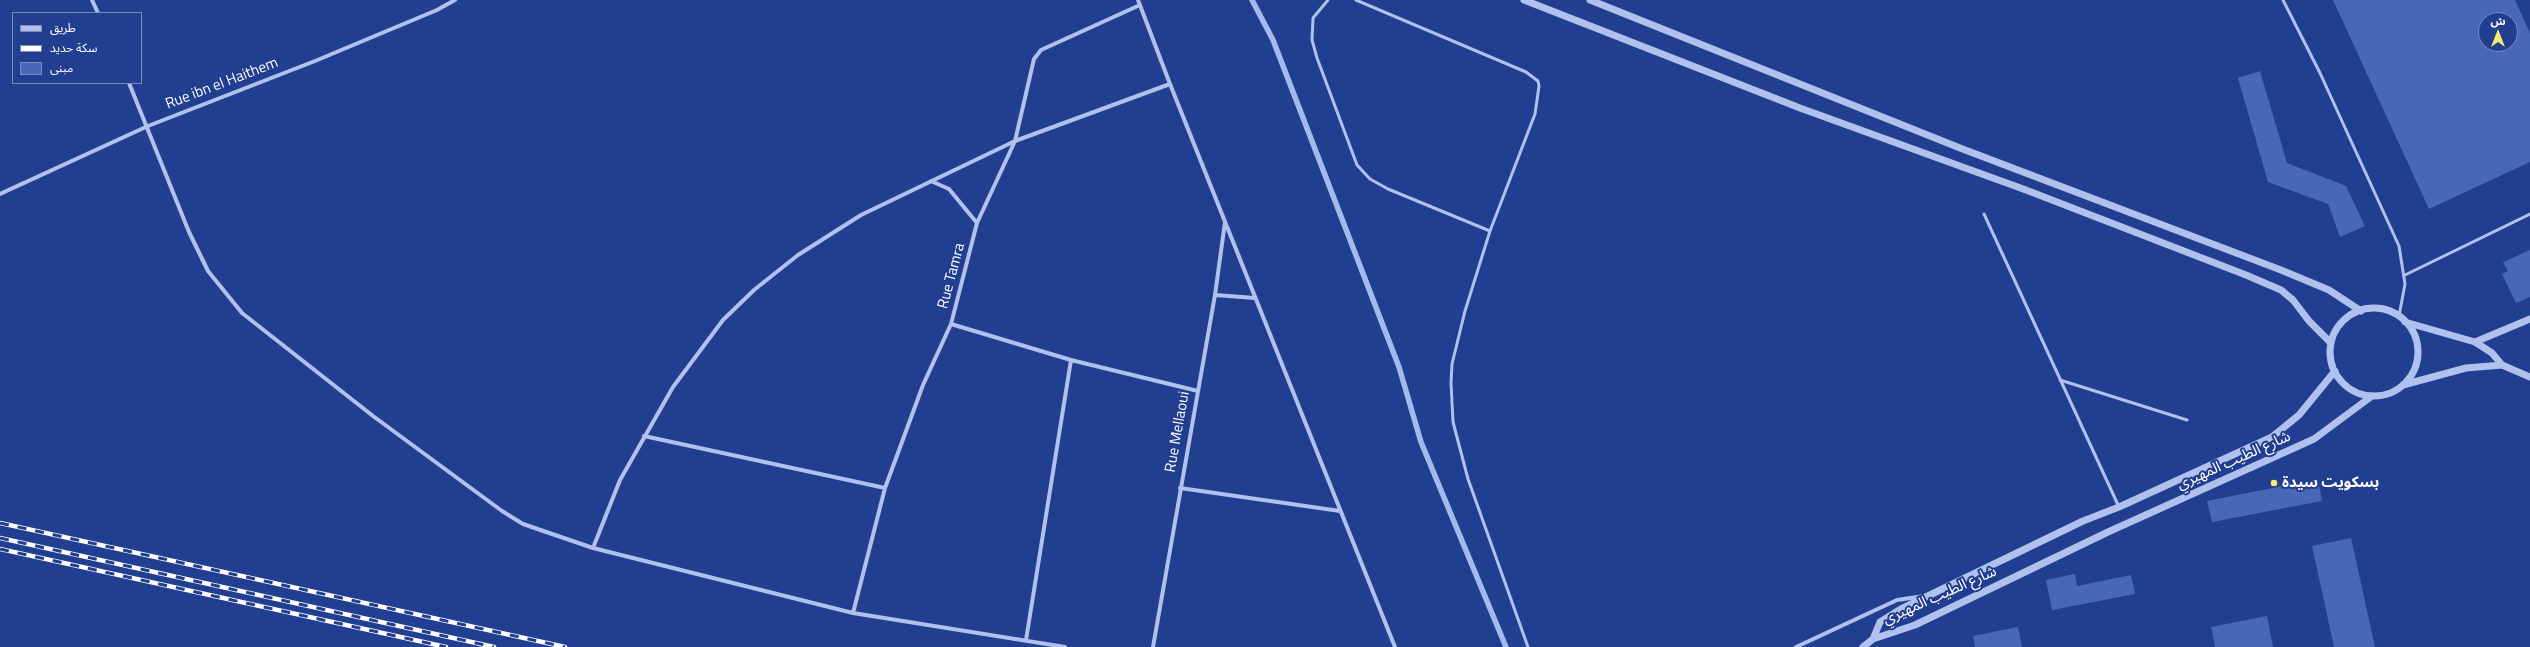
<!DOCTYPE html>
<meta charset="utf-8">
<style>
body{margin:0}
#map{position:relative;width:2530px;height:647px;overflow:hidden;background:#213e90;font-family:"Titillium Web","Noto Sans Arabic",sans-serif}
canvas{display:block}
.legend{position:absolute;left:12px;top:12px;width:130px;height:72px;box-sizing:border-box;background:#213e90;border:1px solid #7a8bbc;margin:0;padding:5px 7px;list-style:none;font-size:12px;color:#fff}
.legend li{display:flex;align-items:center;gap:8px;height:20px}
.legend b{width:20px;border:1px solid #7a8bbc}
.north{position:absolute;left:2478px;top:12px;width:40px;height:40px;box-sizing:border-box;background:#213e90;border:1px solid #7a8bbc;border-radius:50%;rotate:0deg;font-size:11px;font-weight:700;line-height:16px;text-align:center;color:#fff}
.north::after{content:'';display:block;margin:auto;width:14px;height:18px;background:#f9ea72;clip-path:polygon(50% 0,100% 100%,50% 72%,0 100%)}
</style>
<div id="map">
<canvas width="2530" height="647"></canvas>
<ul class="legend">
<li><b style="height:5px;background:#b1c1ed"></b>طريق</li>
<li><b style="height:5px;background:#fff"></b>سكة حديد</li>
<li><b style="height:11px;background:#4967b7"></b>مبنى</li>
</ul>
<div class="north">ش</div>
</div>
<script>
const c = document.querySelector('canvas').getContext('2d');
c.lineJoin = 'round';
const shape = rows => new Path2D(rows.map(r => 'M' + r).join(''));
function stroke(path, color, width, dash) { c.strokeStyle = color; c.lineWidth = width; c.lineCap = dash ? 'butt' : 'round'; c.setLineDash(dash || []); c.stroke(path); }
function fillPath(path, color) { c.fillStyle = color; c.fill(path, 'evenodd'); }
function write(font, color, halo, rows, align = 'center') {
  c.font = font + ' "Titillium Web","Noto Sans Arabic",sans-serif'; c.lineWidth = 4; c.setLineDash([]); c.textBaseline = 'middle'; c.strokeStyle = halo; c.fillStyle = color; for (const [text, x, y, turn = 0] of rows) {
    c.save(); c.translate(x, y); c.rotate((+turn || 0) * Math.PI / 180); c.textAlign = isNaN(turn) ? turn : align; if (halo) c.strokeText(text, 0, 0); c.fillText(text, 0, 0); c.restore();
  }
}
stroke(shape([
 [1252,0,1273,40,1399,367,1421,442,1506,647]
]), '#a4baee', 5.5);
fillPath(shape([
 [2333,0,2515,0,2530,33,2530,162,2429,209],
 [2486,20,2510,20,2510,44,2486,44],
 [2260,71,2287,163,2346,186,2365,226,2340,237,2328,204,2268,182,2238,78],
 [2530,250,2530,297,2516,303,2502,274,2508,271,2503,262],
 [2318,479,2322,501,2212,522,2207,501],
 [2351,538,2375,647,2334,647,2312,546],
 [2075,574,2077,586,2131,575,2135,594,2052,610,2046,580],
 [2267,616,2273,647,2215,647,2211,627],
 [2018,627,2022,647,1975,647,1973,636]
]), '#4967b7');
stroke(shape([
 [1328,0,1313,18,1312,40,1317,58,1357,165,1370,179,1388,189,1490,231],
 [1356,0,1526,72,1538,81,1539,86,1535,114,1490,231,1465,311,1452,364,1451,383,1453,422,1468,479,1528,647],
 [2283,0,2320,73,2399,246,2405,284,2399,316],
 [1984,214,2119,507],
 [2405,275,2530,214],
 [2060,380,2187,420]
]), '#b1c1ed', 3);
stroke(shape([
 [92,0,98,13],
 [1138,0,1170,84,1395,647],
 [129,83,189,232,208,271,242,313,373,416,502,511,523,524,593,548,853,613,1065,647],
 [931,181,949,189,977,223],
 [0,194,148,126,315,61,437,10,455,0],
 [1215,295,1255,298],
 [951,324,1071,360,1198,391],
 [644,436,885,488],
 [1180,488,1340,511],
 [593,548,620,480,673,387,723,320,754,290,798,255,861,215,1015,141,1170,84],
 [853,613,885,488,923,385,951,324,977,223,1015,141,1034,59,1041,50,1140,5],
 [1026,640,1071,360],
 [1153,647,1215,295,1225,222],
 [1796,647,1897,600,1924,596]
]), '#b1c1ed', 4);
stroke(shape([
 [1524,0,1800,108,2026,190,2246,275,2281,290,2293,300,2309,321,2331,343],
 [1590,0,1960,148,2281,270,2329,290,2361,311],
 '2330 352a44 44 0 1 1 88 0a44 44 0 1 1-88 0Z',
 [2405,322,2475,342,2492,353,2502,365,2530,377],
 [2475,342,2530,319],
 [2403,385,2466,368,2502,365],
 [1873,639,1880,622,1901,609,2083,521,2119,507,2272,437,2299,415,2335,371],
 [1863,647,1873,639,1915,625,2108,532,2314,439,2372,396]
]), '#b1c1ed', 7);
const rail = shape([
 [0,523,565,647],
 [0,538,494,647],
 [0,549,446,647]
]);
stroke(rail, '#fff', 4.5);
stroke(rail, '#213e90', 3, [9]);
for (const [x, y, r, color] of [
 [2274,483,4,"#f9ea72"]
]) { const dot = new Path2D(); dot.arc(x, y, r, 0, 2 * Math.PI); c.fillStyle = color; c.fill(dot); stroke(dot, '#213e90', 1.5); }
write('15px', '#fff', '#213e90', [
 ["Rue ibn el Haithem",222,84,-21],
 ["Rue Tamra",952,276,-75],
 ["Rue Mellaoui",1178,432,-80],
 ["شارع الطيب المهيري",2234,461,-24],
 ["شارع الطيب المهيري",1940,596,-24]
]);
write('bold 15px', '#fff', '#213e90', [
 ["بسكويت سيدة",2282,483]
], 'left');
</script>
